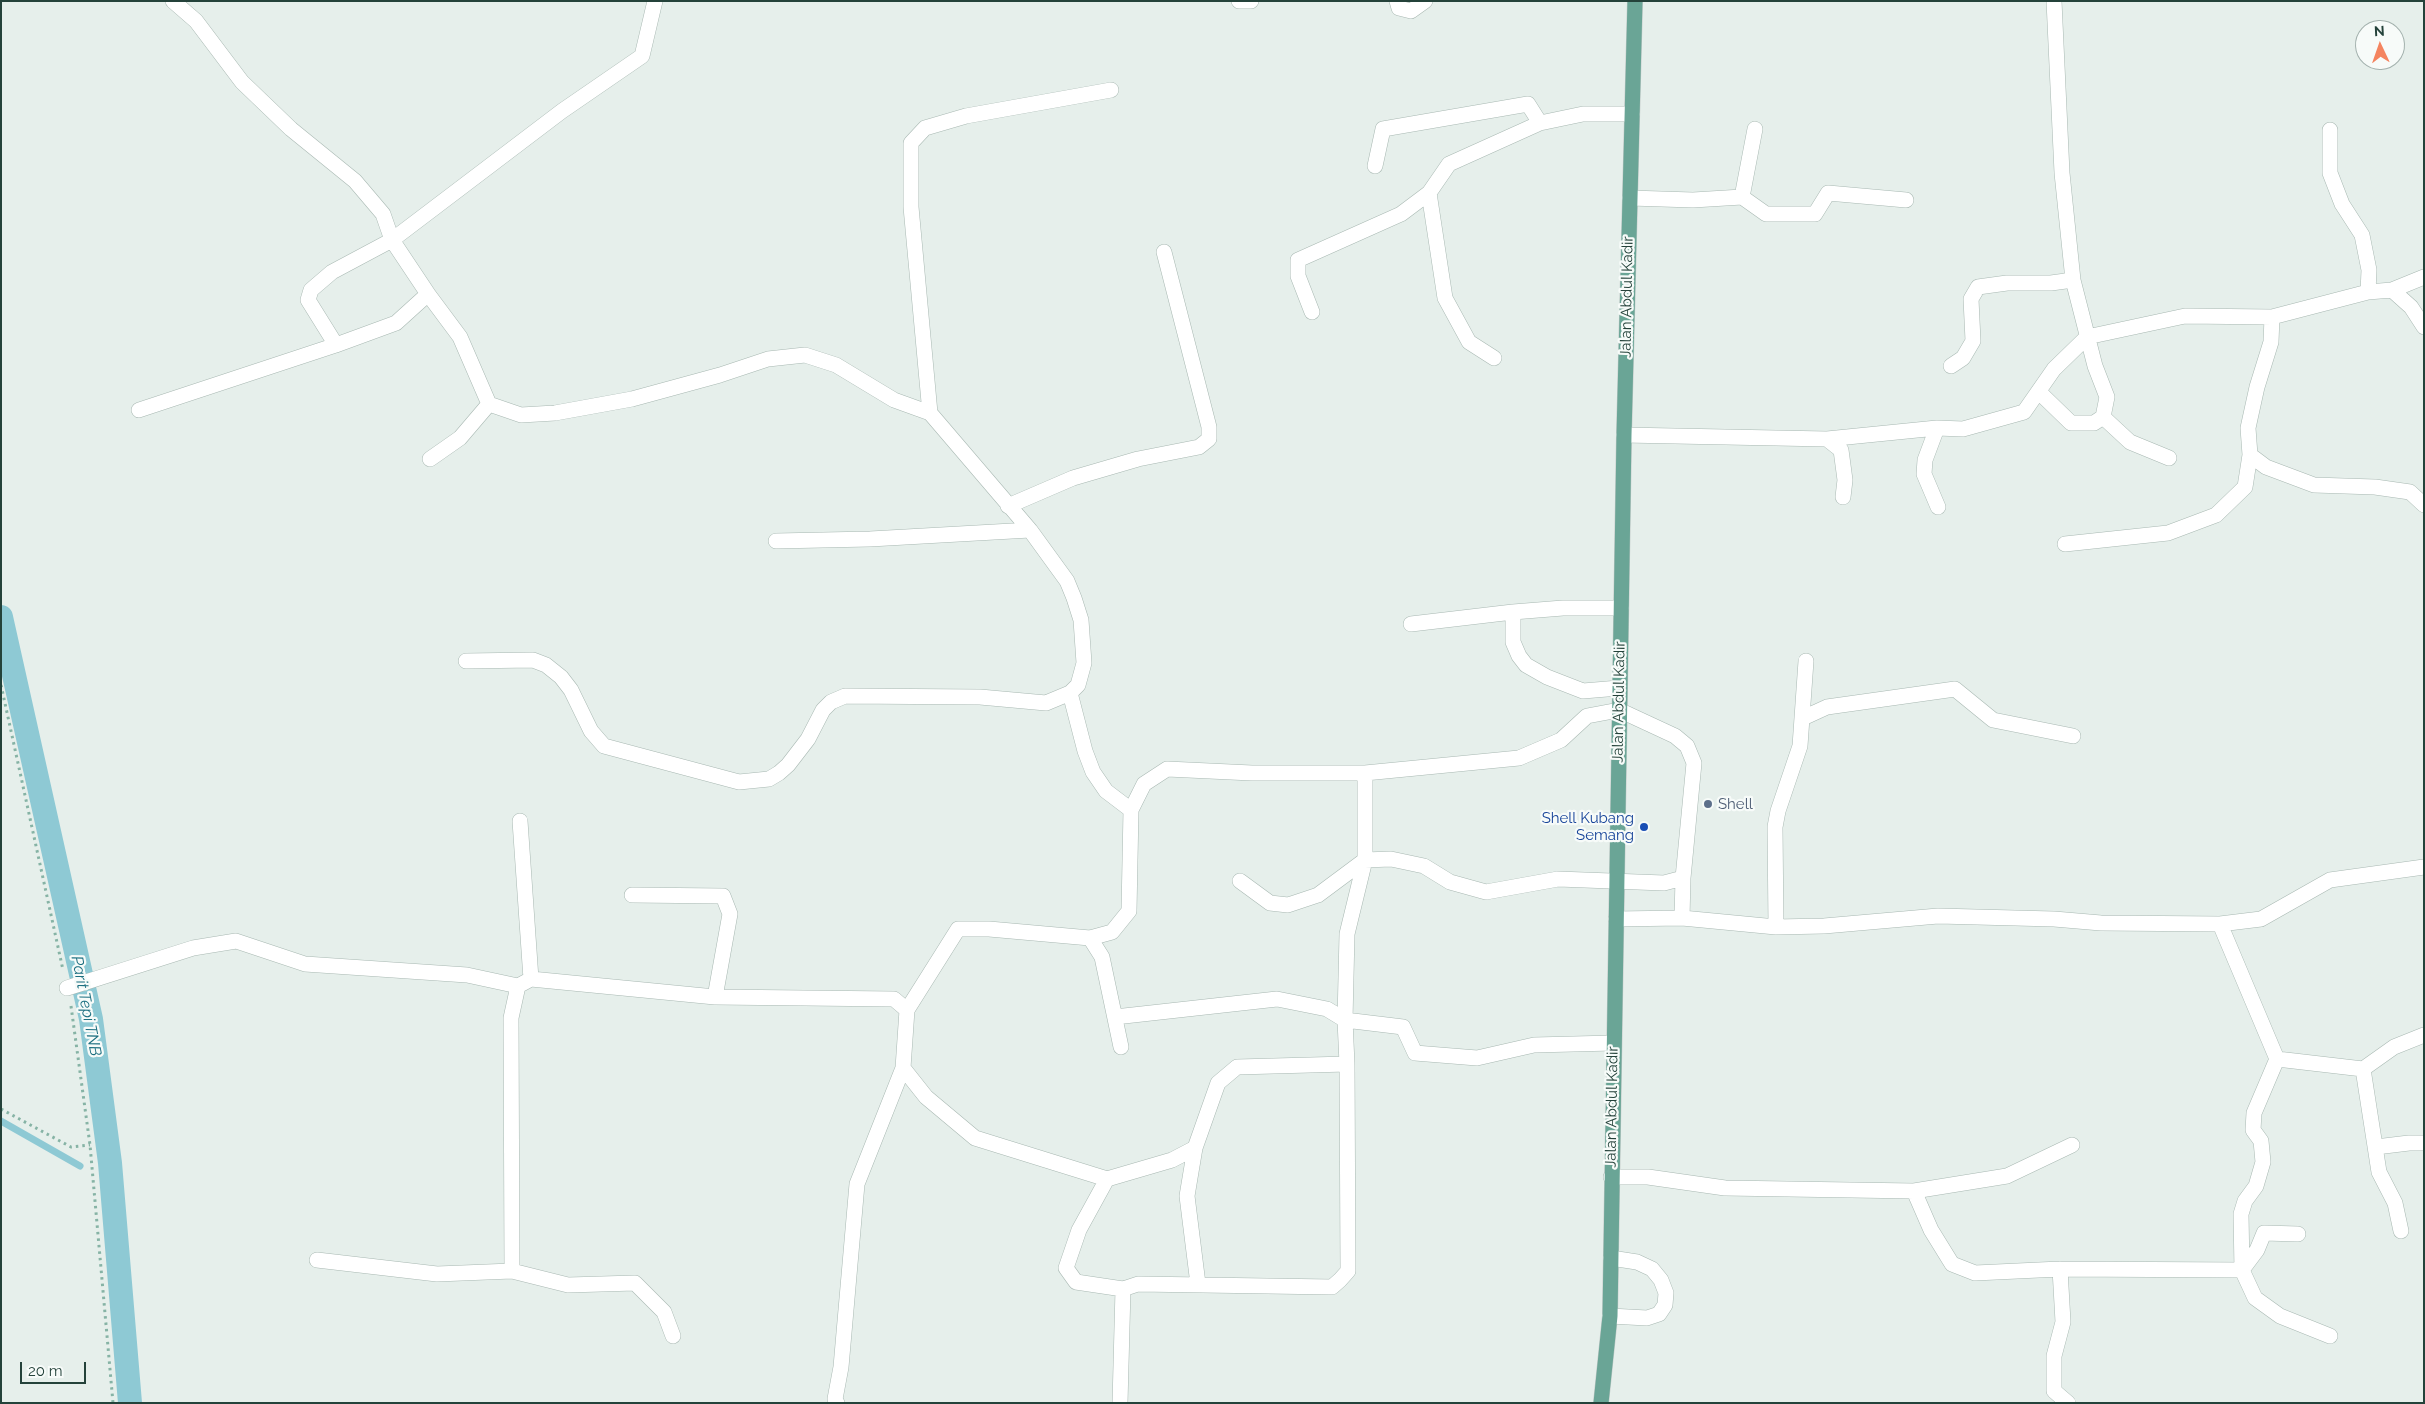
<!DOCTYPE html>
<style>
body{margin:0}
#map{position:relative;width:2425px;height:1404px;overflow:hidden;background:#e6efeb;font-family:Raleway,sans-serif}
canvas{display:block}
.frame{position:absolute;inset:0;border:2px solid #24423a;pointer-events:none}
.north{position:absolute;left:2355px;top:20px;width:50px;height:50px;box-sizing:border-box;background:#f7fbf9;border:1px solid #a3b1ad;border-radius:50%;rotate:357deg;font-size:14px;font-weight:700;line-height:20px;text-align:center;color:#24423a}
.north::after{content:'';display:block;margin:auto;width:18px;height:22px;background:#f4845f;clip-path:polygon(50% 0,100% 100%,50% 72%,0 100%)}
.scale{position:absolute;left:20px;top:1362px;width:66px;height:22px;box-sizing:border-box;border:2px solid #24423a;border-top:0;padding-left:6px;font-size:15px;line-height:18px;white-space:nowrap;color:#24423a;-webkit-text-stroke:4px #f7fbf9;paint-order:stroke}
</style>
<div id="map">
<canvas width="2425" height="1404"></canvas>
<div class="frame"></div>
<div class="north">N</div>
<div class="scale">20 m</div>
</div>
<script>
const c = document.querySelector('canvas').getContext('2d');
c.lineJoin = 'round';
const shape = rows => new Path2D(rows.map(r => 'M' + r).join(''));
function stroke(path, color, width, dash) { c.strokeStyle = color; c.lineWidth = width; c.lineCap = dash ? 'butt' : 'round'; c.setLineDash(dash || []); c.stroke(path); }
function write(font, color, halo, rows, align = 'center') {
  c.font = font + ' Raleway,sans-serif'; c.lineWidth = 4.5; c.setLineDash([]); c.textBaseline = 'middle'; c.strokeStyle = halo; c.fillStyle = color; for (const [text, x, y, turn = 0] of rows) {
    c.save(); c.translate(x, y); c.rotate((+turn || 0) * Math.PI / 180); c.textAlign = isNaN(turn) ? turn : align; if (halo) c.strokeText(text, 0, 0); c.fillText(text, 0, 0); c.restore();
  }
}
stroke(shape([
 [1,1121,80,1166]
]), '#8ec9d4', 7);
stroke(shape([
 [1,617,91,1019,110,1163,130,1403]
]), '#8ec9d4', 24);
const minor = shape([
 [173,1,196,21,242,82,291,129,355,181,383,214,392,240,428,294,460,337,489,404,521,415,555,413,632,399,720,375,768,359,805,355,836,365,894,400,930,413,1030,530,1067,581,1074,598,1081,620,1084,663,1078,685,1070,693,1046,703,980,697,845,696,831,702,823,710,808,739,788,765,779,773,769,779,739,782,604,746,591,731,571,690,561,677,546,665,533,660,466,661],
 [1239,1,1251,1],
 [1397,1,1399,8,1411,11,1425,1],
 [2330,130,2330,173,2342,204,2362,235,2369,270,2368,292],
 [1375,166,1383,129,1528,104,1540,123],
 [1742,197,1755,129],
 [1630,198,1693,200,1742,197,1766,214,1815,214,1828,193,1906,200],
 [2392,290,2411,307,2424,327],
 [1312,312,1298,276,1298,260,1401,214,1429,193],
 [2272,317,2271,342,2257,387,2248,428,2250,455,2266,467,2314,485,2375,487,2410,492,2424,505],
 [336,345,308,300,311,290,332,272,392,240,562,111,642,56,655,1],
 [1494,358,1469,342,1445,298,1429,193,1449,164,1540,123,1583,114,1632,114],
 [1951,366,1963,358,1973,341,1971,299,1978,287,2007,283,2051,283,2073,280],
 [2040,393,2071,423,2094,423,2103,417,2107,397,2095,366,2073,280,2062,173,2054,1],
 [139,410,336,345,396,323,428,294],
 [930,413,911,207,911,143,925,128,966,116,1111,90],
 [2103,417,2130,442,2169,458],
 [1937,428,1925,460,1924,474,1938,507],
 [1624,435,1827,439,1937,428,1963,429,2024,412,2054,369,2087,337,2185,316,2272,317,2368,292,2392,290,2424,277],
 [1827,439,1841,450,1845,480,1843,497],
 [430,459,460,438,489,404],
 [1008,506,1073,478,1138,459,1199,447,1209,439,1209,427,1164,252],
 [776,541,870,539,1030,530],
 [2065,544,2168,533,2216,515,2245,487,2250,455],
 [1513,612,1513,642,1519,656,1526,665,1547,677,1583,691,1619,688],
 [1411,624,1513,612,1563,608,1621,608],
 [1070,693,1085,751,1093,772,1106,791,1131,810],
 [1803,718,1827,707,1955,689,1993,720,2073,736],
 [1365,773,1365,860,1347,934,1345,1020,1403,1027,1415,1053,1477,1058,1534,1045,1613,1043],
 [520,821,531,979],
 [632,895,723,896,730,914,715,997],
 [1682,918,1683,878],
 [1616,919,1682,918,1776,927,1824,926,1938,916,2054,919,2101,923,2220,924,2261,919,2330,880,2424,867],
 [2220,924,2277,1059,2363,1069,2394,1047,2424,1035],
 [1776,927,1775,827,1778,811,1800,746,1806,661],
 [1090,938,1102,957,1121,1047],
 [67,988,193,948,236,941,305,964,467,975,518,986,531,979,715,997,894,999,907,1010],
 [1115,1017,1277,999,1327,1009,1345,1020,1347,1064,1348,1271,1340,1280,1332,1287,1138,1284,1123,1289,1076,1282,1066,1268,1079,1230,1107,1179,1172,1160,1195,1148],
 [2277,1059,2254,1113,2253,1130,2261,1141,2263,1162,2256,1186,2245,1201,2241,1214,2242,1270,2255,1298,2280,1316,2330,1336],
 [903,1068,926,1097,975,1138,1107,1179],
 [2363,1069,2379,1172,2395,1203,2401,1231],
 [2376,1147,2409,1143,2424,1143],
 [1611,1177,1648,1177,1725,1188,1914,1191,2007,1176,2072,1145],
 [1914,1191,1931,1230,1952,1264,1975,1273,2060,1269,2242,1270,2257,1250,2264,1233,2298,1234],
 [317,1260,437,1274,512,1271,568,1285,635,1283,664,1312,673,1336],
 [2060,1269,2063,1322,2054,1356,2054,1391,2068,1403],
 [512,1271,511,1018,518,986],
 [1198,1284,1187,1196,1195,1148,1218,1083,1237,1067,1347,1064],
 [1610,1316,1647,1318,1659,1314,1665,1305,1666,1293,1661,1280,1652,1269,1637,1262,1611,1258],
 [837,1403,835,1399,841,1367,857,1184,903,1068,907,1010,958,929,989,929,1090,938,1112,932,1129,911,1131,810,1144,784,1167,769,1252,773,1365,773,1519,758,1561,740,1587,716,1619,710,1675,736,1687,746,1694,763,1683,878,1664,883,1558,879,1486,892,1450,882,1424,866,1391,859,1365,860,1318,895,1288,905,1270,903,1240,881],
 [1120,1403,1123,1289]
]);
const major = shape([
 [1601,1403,1610,1316,1624,435,1635,1]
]);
stroke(minor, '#a8b8b2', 16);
stroke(major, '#c2cac8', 16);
stroke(shape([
 [1,685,63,970],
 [71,1006,90,1145,113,1403],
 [1,1109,71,1147,90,1145]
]), '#86b3a5', 3, [2.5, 4]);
stroke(minor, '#fff', 15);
stroke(major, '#6aa596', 15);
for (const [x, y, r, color] of [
 [1708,804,5,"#5c6f8a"],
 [1644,827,5,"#1a4fb4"]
]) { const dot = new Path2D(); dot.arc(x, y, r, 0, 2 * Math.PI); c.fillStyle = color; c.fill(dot); stroke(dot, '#f7fbf9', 2); }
write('15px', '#24423a', '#f7fbf9', [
 ["Jalan Abdul Kadir",1627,297,-89],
 ["Jalan Abdul Kadir",1619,702,-89],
 ["Jalan Abdul Kadir",1612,1107,-89]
]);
write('15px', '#4e5e75', '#f7fbf9', [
 ["Shell",1718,804]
], 'left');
write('15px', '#164399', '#f7fbf9', [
 ["Shell Kubang",1634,818],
 ["Semang",1634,835]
], 'right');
write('italic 16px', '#1c6f80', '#f7fbf9', [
 ["Parit Tepi TNB",86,1006,79]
]);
</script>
